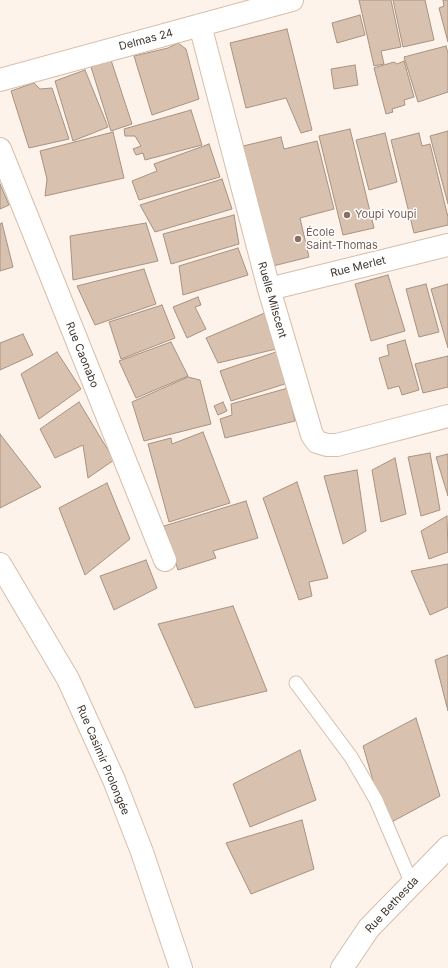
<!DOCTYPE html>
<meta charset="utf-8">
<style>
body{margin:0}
canvas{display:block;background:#fdf3eb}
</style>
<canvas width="448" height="968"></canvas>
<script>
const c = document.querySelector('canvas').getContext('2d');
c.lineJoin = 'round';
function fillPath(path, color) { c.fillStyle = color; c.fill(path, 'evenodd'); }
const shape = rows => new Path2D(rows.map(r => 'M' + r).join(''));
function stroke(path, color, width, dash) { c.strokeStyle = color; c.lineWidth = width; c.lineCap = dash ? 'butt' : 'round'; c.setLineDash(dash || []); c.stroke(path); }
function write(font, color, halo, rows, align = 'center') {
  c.font = font + ' Inter,sans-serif'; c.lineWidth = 3; c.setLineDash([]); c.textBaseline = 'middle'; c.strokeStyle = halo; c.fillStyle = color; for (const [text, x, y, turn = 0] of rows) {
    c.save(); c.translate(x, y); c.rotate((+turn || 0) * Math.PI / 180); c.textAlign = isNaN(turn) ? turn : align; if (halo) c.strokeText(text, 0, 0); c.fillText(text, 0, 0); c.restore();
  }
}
const building = shape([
 [359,0,391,0,401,47,381,51,384,64,374,66,359,0],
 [393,0,425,0,434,40,403,47,393,0],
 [443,0,448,0,448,42,439,8,444,6,443,0],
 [360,15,365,35,337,43,332,23,360,15],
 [287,29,312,130,301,133,286,98,246,108,230,43,287,29],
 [178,43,186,49,199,99,152,115,134,56,168,48,178,43],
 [446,46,448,53,448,92,418,102,404,57,446,46],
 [111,60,132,124,111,131,91,67,111,60],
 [404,61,414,97,404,100,405,105,392,109,393,112,386,114,374,68,394,62,397,64,404,61],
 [355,65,358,85,334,89,331,69,355,65],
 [85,70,108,127,73,141,55,81,85,70],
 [34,83,40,89,52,88,69,139,29,148,11,91,34,83],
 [191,110,202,145,145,160,143,153,136,155,133,149,141,146,135,136,125,136,124,129,191,110],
 [350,129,374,228,343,235,319,136,350,129],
 [448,131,448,204,430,136,448,131],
 [113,132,124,178,45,196,47,179,40,151,113,132],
 [385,133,397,182,369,190,356,140,385,133],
 [419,133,422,146,430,144,448,217,448,225,414,233,391,140,419,133],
 [281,137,284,149,317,141,334,209,300,218,309,257,273,266,243,146,281,137],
 [209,144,220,177,139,200,132,181,157,171,154,164,209,144],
 [222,179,232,209,155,232,140,205,222,179],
 [0,184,9,205,0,209,0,184],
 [234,215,239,244,171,264,163,234,234,215],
 [2,223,13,267,0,271,0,224,2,223],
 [146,223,158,261,73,280,70,236,146,223],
 [238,248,248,275,183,295,179,266,238,248],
 [144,269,156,304,95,325,77,286,144,269],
 [388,275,405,331,371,341,355,284,388,275],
 [426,284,439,332,419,337,406,289,426,284],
 [448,284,448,348,431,289,448,284],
 [198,297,201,305,195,307,206,329,187,338,173,307,198,297],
 [162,305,175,338,121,359,109,322,162,305],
 [267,312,276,349,218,363,206,338,267,312],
 [23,334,33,355,0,370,0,343,23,334],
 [405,340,419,390,402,395,399,386,388,389,379,358,389,355,387,345,405,340],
 [171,342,188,376,136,398,119,361,171,342],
 [279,351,291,382,231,401,220,371,279,351],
 [57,352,81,389,39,419,21,374,57,352],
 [448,356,448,387,423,393,415,364,448,356],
 [188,377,200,380,211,424,144,441,132,402,188,377],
 [288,388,295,421,225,438,220,419,232,415,231,404,288,388],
 [79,402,114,460,88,478,83,445,55,458,40,429,79,402],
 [223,402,227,411,218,415,214,406,223,402],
 [203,432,230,503,169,522,148,444,171,438,172,444,203,432],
 [0,434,41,487,0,508,0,434],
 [430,453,440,510,421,516,408,457,430,453],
 [448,454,448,496,436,457,448,454],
 [395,458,406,514,381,522,372,470,395,458],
 [357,470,366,531,343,544,324,476,357,470],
 [297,482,328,578,309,582,312,596,299,600,263,498,297,482],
 [107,483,130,539,85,575,59,508,107,483],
 [246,501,258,538,213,551,216,558,178,570,164,526,246,501],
 [447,516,448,552,429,559,421,531,447,516],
 [146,560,157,588,114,610,100,576,146,560],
 [448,564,448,607,430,615,411,571,448,564],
 [233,606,267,691,195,708,158,624,233,606],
 [448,655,448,711,435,660,448,655],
 [416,718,440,796,386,825,363,746,416,718],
 [300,750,316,800,250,827,233,784,300,750],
 [302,820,314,869,251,894,226,843,302,820]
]);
fillPath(building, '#d8c1ae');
stroke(building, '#a89280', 1);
const lane = shape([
 [296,683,351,757,376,800,412,884]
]);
const street = shape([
 [200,25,269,289,312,435,317,442,327,445,337,445,448,416],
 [0,80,292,0],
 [0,149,165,560],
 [269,289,448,245],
 [0,564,68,679,114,780,142,852,181,968],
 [342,968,369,928,448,847]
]);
stroke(lane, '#d5beab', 15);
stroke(street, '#d5beab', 24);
stroke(lane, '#fff', 13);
stroke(street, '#fff', 22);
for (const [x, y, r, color] of [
 [347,215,4,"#8d6e63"],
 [298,239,4,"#8d6e63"]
]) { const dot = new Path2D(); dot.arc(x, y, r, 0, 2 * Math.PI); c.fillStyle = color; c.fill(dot); stroke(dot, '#fff', 1.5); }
write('11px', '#3f352e', '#fff', [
 ["Delmas 24",146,40,-15],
 ["Rue Merlet",358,267,-14],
 ["Ruelle Milscent",272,300,74],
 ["Rue Caonabo",82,355,68],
 ["Rue Casimir Prolongée",103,760,67],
 ["Rue Bethesda",392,905,-47]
]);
write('11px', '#785e54', '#fff', [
 ["Youpi Youpi",355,215],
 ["École",306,233],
 ["Saint-Thomas",306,246]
], 'left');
</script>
